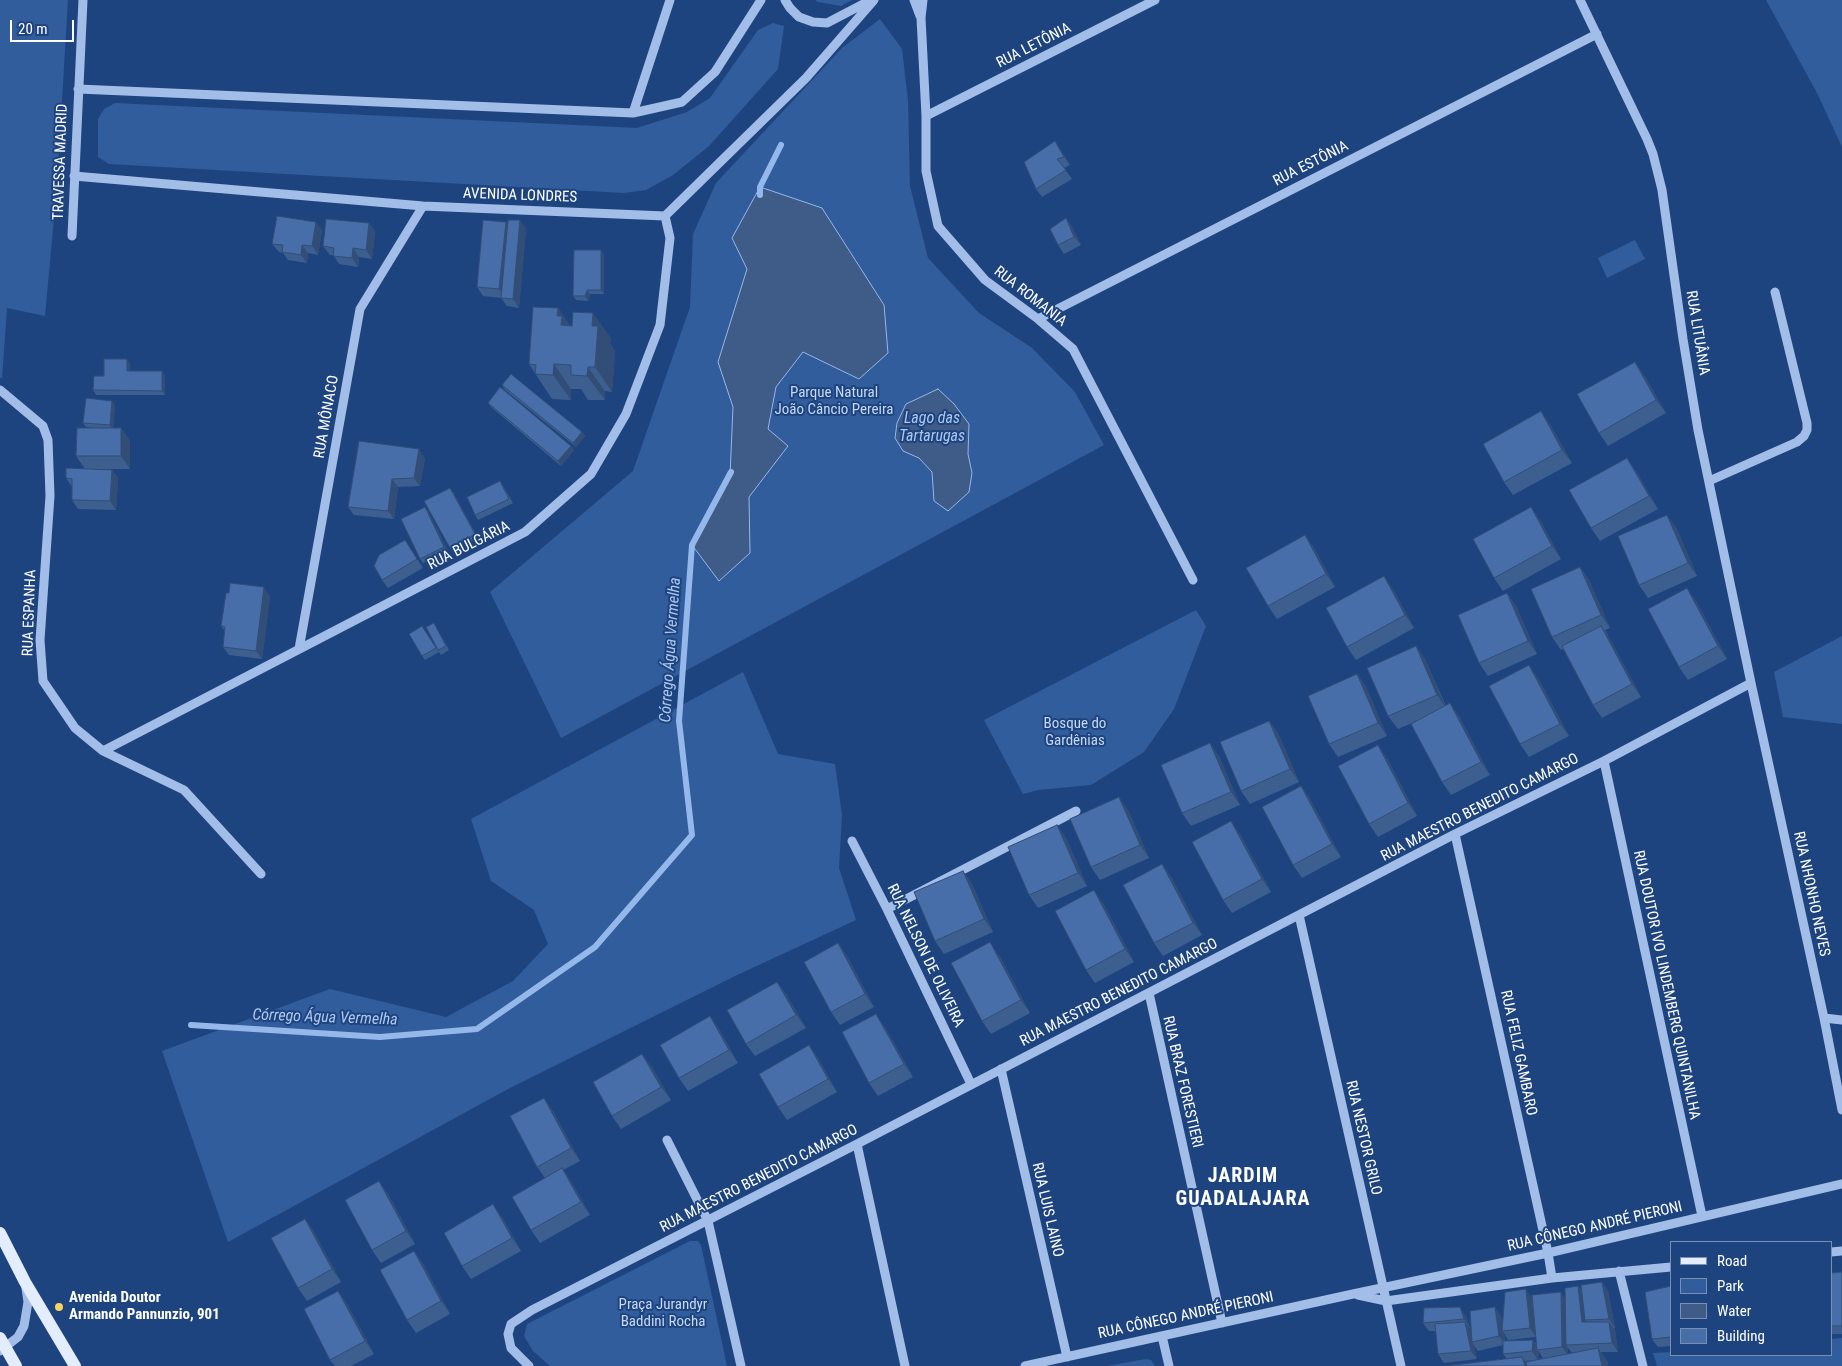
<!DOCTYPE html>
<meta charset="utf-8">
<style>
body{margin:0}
#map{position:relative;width:1842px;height:1366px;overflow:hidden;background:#1e447f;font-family:"Roboto Condensed",sans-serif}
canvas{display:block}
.legend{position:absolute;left:1670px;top:1241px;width:162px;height:115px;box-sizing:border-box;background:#1e447f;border:1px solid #788fb2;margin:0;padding:6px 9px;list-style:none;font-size:15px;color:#fff}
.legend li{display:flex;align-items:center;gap:10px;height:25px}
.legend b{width:25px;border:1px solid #788fb2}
.scale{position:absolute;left:10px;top:20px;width:64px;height:22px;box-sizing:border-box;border:2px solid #fff;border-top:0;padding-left:6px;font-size:15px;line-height:18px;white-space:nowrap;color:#fff;-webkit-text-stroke:4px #1e447f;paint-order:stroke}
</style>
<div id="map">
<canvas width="1842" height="1366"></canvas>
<ul class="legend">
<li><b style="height:6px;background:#e4edfe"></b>Road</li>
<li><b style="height:14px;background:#315d9d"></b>Park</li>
<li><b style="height:14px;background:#3f5b87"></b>Water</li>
<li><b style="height:14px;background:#476ea8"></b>Building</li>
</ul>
<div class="scale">20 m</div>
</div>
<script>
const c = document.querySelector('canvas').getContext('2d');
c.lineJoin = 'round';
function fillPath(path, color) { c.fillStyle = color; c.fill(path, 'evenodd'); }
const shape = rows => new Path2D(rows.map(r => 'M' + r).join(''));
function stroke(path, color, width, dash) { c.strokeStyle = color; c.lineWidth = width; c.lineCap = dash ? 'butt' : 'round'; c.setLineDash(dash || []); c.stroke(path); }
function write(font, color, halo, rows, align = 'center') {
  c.font = font + ' "Roboto Condensed",sans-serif'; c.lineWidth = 4; c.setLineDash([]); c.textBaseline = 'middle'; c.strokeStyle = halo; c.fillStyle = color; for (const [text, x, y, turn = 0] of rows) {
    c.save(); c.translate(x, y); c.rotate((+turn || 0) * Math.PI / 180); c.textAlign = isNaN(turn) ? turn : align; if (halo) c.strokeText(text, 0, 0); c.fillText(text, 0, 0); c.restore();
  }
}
fillPath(shape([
 [0,0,68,0,57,185,45,316,7,308,2,379,0,377],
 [815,0,852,0,841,6,818,2],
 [1766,0,1842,0,1842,147,1817,93],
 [880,19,902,49,908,101,910,186,928,258,979,313,1032,348,1075,392,1104,445,561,738,490,592,633,471,690,307,693,234,716,183,842,48],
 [773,23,784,26,778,69,709,146,673,175,646,190,624,193,109,164,98,157,98,119,104,109,115,103,637,128,687,112,710,98,758,30],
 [1635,240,1645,259,1607,278,1598,258],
 [1196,610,1206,626,1174,709,1144,752,1091,785,1038,790,1023,794,984,720],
 [1842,636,1842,724,1783,717,1774,672],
 [743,672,778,754,835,764,842,815,839,868,856,920,735,976,508,1089,228,1242,162,1051,330,989,446,1017,513,981,548,944,534,910,491,881,471,819],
 [690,1241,698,1241,701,1245,727,1366,550,1366,533,1351,524,1336,527,1324],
 [1842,1338,1842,1366,1657,1366,1653,1353,1671,1352,1671,1355,1831,1355,1831,1339],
 [1146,1359,1151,1360,1155,1366,1107,1366]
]), '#315d9d');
const water = shape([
 [760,187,822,208,884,305,888,353,859,379,803,352,776,387,768,429,788,446,749,497,750,553,719,581,692,545,730,476,733,407,718,362,747,269,732,238,760,187],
 [938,389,954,404,969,424,968,454,972,473,969,492,948,511,934,501,932,472,919,458,903,451,895,438,897,423,906,404,938,389]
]);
fillPath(water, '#3f5b87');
stroke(water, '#95b8ea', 1);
stroke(shape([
 [760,195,760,187,781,145],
 [191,1025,380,1037,477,1029,595,947,692,835,679,721,692,545,731,472]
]), '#95b8ea', 6);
stroke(shape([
 [785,0,790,8,799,17,813,22,827,23,871,0],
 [914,0,920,16],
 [923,0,921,18,926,116,926,171,938,226,985,280,1038,319,1073,349,1193,580],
 [1580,0,1647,139,1653,154,1662,190,1683,339,1698,430,1751,683,1824,1018,1842,1110],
 [78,89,633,113,682,102,715,72,761,0],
 [633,113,670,0],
 [926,116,1155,0],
 [74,176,423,206,665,216,806,78,874,0],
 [72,236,83,0],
 [1038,319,1597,34],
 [0,390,43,426,48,440,50,496,40,640,43,681,75,728,103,751,184,790,261,874],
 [1709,481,1797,442,1804,436,1807,430,1807,423,1775,292],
 [299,649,360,309,423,206],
 [103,751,525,532,591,474,626,414,660,325,670,238,665,216],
 [1604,761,1702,1216],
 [1455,834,1548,1253,1552,1278],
 [852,841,887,909,971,1084],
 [887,909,1076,811],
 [1299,915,1401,1366],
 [1149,993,1222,1323],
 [1824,1018,1842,1020],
 [1001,1069,1067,1357],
 [667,1140,708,1221,741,1366],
 [857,1144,905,1366],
 [1831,1252,1842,1251],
 [1619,1271,1643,1366],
 [1358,1295,1386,1301,1552,1278,1671,1267],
 [1162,1336,1169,1366],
 [0,1351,18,1337,24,1326,28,1302,26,1288],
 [529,1366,511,1348,508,1334,511,1324,532,1310,857,1144,1455,834,1604,761,1751,683],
 [1025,1366,1353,1294,1548,1253,1842,1184]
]), '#a2bee8', 9);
stroke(shape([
 [0,1233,25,1282,75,1366],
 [0,1338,16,1366]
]), '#e4edfe', 12);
fillPath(shape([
 [1061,150,1070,165,1064,168,1072,179,1042,197,1036,189],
 [1066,218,1072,227,1081,245,1064,254,1058,245],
 [506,222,508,225,526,229,519,308,507,306,501,298,483,296,477,287],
 [369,223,375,232,372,259,359,257,358,267,339,264,333,255,330,255,323,246],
 [322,230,318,255,308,253,307,263,288,260,283,253,279,252,272,244],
 [601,250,604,255,604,294,590,294,588,301,576,300,573,296],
 [558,308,570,326,611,338,610,344,615,351,612,392,605,391,605,400,588,400,581,389,571,389,571,400,552,399,529,364],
 [130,363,130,371,165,375,165,395,96,395,93,390,104,376],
 [1644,375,1666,413,1608,446,1599,433],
 [502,385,582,432,585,436,576,447,505,390],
 [488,403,571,446,574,450,561,466,491,407],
 [115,405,113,428,121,428,130,441,130,469,89,469,112,470,118,478,116,510,78,509,72,500,72,487,66,478,85,469,76,456,94,428,86,427,83,423],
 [1550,424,1572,463,1513,495,1504,482],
 [425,458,420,486,398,487,394,519,354,515,348,507],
 [1636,471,1658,509,1600,541,1591,528],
 [500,481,513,503,478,520,475,515],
 [453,492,478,538,453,552,450,548],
 [425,507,428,511,448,551,423,563,420,559],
 [1531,507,1540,520,1561,559,1503,591,1494,578],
 [1676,527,1697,576,1648,598,1639,585],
 [1305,535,1314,548,1335,587,1277,619,1268,606],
 [405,540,423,568,388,588,382,580],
 [1580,567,1589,580,1610,628,1605,630,1610,639,1641,697,1602,718,1593,705,1563,649,1561,650,1552,637],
 [1393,589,1414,628,1356,660,1347,647],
 [1507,593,1516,606,1537,654,1488,676,1479,663],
 [270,596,262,659,229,655,223,647,225,631,221,626],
 [1696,601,1727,659,1688,680,1679,667],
 [434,623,449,650,441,655,438,650],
 [422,626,439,652,425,660,422,656],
 [1416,646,1425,659,1446,706,1459,716,1490,775,1451,795,1442,782,1417,721,1398,729,1388,716],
 [1357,674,1366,687,1387,736,1338,757,1329,744],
 [1538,678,1569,736,1529,757,1520,744],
 [1269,721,1278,733,1299,782,1250,804,1241,791],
 [1219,756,1240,805,1191,826,1182,813],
 [1387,758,1417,816,1378,837,1369,824],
 [1301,786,1310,799,1341,857,1302,878,1293,865],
 [1128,810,1149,858,1100,880,1091,867],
 [1057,825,1066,838,1087,886,1038,908,1029,895],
 [1240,834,1271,892,1232,913,1223,900],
 [1162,864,1171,877,1202,935,1163,956,1154,943],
 [963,871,972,884,993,932,944,954,935,941],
 [1103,903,1134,962,1095,983,1086,970],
 [838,943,847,956,874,1007,840,1025,831,1012],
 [999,955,1030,1013,991,1034,982,1021],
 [777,982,786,994,806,1028,755,1056,746,1044],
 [710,1016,719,1029,738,1063,688,1091,679,1078],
 [885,1027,913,1077,878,1096,869,1083],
 [809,1045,818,1058,837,1092,787,1120,778,1107],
 [652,1067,671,1100,621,1129,612,1116],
 [553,1111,580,1161,563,1170,571,1181,590,1215,540,1243,531,1230,545,1178,537,1167],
 [388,1194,415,1244,381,1263,372,1250],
 [502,1217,521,1251,471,1279,462,1266],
 [305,1219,314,1232,341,1282,307,1301,298,1288],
 [414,1251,423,1264,450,1314,416,1333,407,1320],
 [1842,1272,1842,1334,1831,1334,1831,1273],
 [1602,1282,1608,1291,1615,1328,1614,1328,1615,1330,1618,1352,1601,1352,1607,1361,1608,1366,1445,1366,1507,1359,1503,1354,1503,1345,1478,1351,1474,1345,1477,1359,1444,1363,1438,1354,1436,1331,1429,1331,1423,1323,1466,1316,1470,1328,1469,1328,1471,1330,1471,1334,1501,1316,1502,1326,1532,1297,1565,1299,1578,1286,1582,1291],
 [1504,1333,1508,1340,1536,1337,1537,1345,1533,1340,1505,1341],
 [1568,1348,1572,1353,1568,1354],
 [1539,1352,1543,1358,1538,1359],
 [1536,1360,1527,1364,1525,1361],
 [1671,1286,1671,1346,1658,1347,1652,1339],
 [338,1291,347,1304,374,1354,351,1366,335,1366,330,1360]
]), '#3d5f90');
fillPath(shape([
 [1055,141,1061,150,1070,165,1064,157],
 [1066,218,1072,227,1081,245,1074,237],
 [520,220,526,229,519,308,513,299],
 [316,222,322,230,318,255,312,246],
 [506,222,512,231,505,298,499,289],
 [369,223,375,232,372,259,366,250],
 [302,245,308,253,307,263,301,255],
 [353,248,359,257,358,267,352,258],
 [601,250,604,255,604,294,601,290],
 [587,290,590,294,588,301,585,296],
 [558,308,575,333,561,325,557,316],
 [593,313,611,338,610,344,615,351,612,392,595,367,592,326],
 [127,359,130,363,130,375,127,371],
 [1635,362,1644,375,1666,413,1656,400],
 [554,364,571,389,571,400,553,375],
 [588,367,605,391,605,400,587,376],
 [162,371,165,375,165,395,162,391],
 [112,401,115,405,113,430,110,425],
 [1541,411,1550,424,1572,463,1562,450],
 [121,428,130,441,130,469,121,456],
 [582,432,585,436,576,447,573,443],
 [571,446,574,450,561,466,558,461],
 [419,449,425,458,420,486,414,478],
 [1627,458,1636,471,1658,509,1649,496],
 [112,470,118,478,116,510,110,501],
 [392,479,398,487,394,519,388,511],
 [450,488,453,492,478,538,475,534],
 [425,507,428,511,448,551,444,547],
 [1531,507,1540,520,1561,559,1552,546],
 [1667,515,1676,527,1697,576,1688,563],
 [1305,535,1314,548,1335,587,1326,574],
 [405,540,411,548,423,568,417,559],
 [1580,567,1589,580,1610,628,1601,615],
 [1384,576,1393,589,1414,628,1405,615],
 [264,587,270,596,262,659,256,651],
 [1687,588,1696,601,1727,659,1718,646],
 [1507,593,1516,606,1537,654,1528,641],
 [1601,626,1610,639,1641,697,1632,684],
 [1416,646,1425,659,1446,708,1437,695],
 [1529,665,1538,678,1569,736,1560,724],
 [1357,674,1366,687,1387,736,1378,723],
 [1450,703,1459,716,1490,775,1481,762],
 [1269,721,1278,733,1299,782,1290,769],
 [1210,743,1219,756,1240,805,1231,792],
 [1378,745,1387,758,1417,816,1408,803],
 [1301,786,1310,799,1341,857,1332,844],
 [1119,797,1128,810,1149,858,1140,845],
 [1231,821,1240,834,1271,892,1262,879],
 [1057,825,1066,838,1087,886,1078,873],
 [1162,864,1171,877,1202,935,1193,923],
 [963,871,972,884,993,932,984,919],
 [1094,890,1103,903,1134,962,1125,949],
 [990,942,999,955,1030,1013,1021,1000],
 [838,943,847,956,874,1007,865,994],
 [777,982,786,994,806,1028,796,1015],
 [876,1014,885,1027,913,1077,904,1064],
 [710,1016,719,1029,738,1063,729,1050],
 [809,1045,818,1058,837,1092,828,1079],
 [642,1054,652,1067,671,1100,661,1087],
 [544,1098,553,1111,580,1161,571,1148],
 [562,1168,571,1181,590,1215,581,1202],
 [379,1181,388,1194,415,1244,406,1231],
 [493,1204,502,1217,521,1251,512,1238],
 [305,1219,314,1232,341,1282,332,1269],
 [414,1251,423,1264,450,1314,441,1301],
 [1602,1282,1608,1291,1615,1328,1609,1319],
 [1578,1286,1584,1295,1585,1320,1587,1323,1582,1322],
 [1526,1289,1532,1298,1536,1337,1530,1328],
 [338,1291,347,1304,374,1354,365,1341],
 [1561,1292,1567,1301,1566,1345,1568,1348,1568,1355,1562,1347],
 [1460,1307,1466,1316,1470,1328,1464,1319],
 [1495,1307,1501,1316,1503,1331,1502,1331,1504,1333,1505,1345,1499,1336],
 [1465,1322,1471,1330,1473,1342,1472,1342,1474,1345,1477,1359,1471,1351],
 [1609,1322,1615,1330,1618,1352,1612,1343],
 [1533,1340,1539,1349,1537,1350,1539,1352,1538,1360,1532,1351],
 [1598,1348,1607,1361,1608,1366,1602,1366],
 [1522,1357,1528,1366,1525,1366]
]), '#324d76');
const building = shape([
 [1055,141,1064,157,1057,159,1066,170,1036,189,1024,162,1055,141],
 [277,216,316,222,312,246,302,245,301,255,282,252,283,245,272,244,277,216],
 [1066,218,1074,237,1058,245,1050,229,1066,218],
 [326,219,369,223,366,250,353,248,352,258,333,256,334,248,323,246,326,219],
 [483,220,506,222,499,289,477,287,483,220],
 [508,220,520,220,513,299,501,298,508,220],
 [574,250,601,250,601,290,587,290,585,296,573,296,574,250],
 [533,307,558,308,557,316,562,316,561,325,572,326,573,312,593,313,592,326,598,326,595,367,588,367,587,376,571,375,571,365,554,364,553,375,535,374,536,365,529,364,533,307],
 [104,359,127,359,127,371,162,371,162,391,93,390,94,376,104,376,104,359],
 [1635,362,1656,400,1599,433,1577,394,1635,362],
 [511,374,582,432,573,443,502,385,511,374],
 [500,387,571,446,558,461,488,403,500,387],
 [86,398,112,401,110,425,83,423,86,398],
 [1541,411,1562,450,1504,482,1483,444,1541,411],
 [77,428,121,428,121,456,76,456,77,428],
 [359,441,419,449,414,478,392,479,388,511,348,507,359,441],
 [1627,458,1649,496,1591,528,1569,490,1627,458],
 [66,468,112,470,110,501,72,500,72,479,66,478,66,468],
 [500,481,509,499,475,515,467,497,500,481],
 [450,488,475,534,450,548,424,501,450,488],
 [425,507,444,547,420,559,401,519,425,507],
 [1531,507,1552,546,1494,578,1473,539,1531,507],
 [1667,515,1688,563,1639,585,1618,536,1667,515],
 [1305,535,1326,574,1268,606,1246,568,1305,535],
 [405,540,417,559,382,580,374,566,379,555,405,540],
 [1580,567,1601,615,1552,637,1531,589,1580,567],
 [1384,576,1405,615,1347,647,1326,608,1384,576],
 [230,583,264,587,256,651,223,647,225,627,221,626,226,593,229,593,230,583],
 [1687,588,1718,646,1679,667,1648,609,1687,588],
 [1507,593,1528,641,1479,663,1458,615,1507,593],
 [434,623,446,646,438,650,426,627,434,623],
 [422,626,436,648,422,656,409,634,422,626],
 [1601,626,1632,684,1593,705,1562,646,1601,626],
 [1416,646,1437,695,1388,716,1367,668,1416,646],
 [1529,665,1560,724,1520,744,1489,686,1529,665],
 [1357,674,1378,723,1329,744,1308,696,1357,674],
 [1450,703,1481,762,1442,782,1411,724,1450,703],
 [1269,721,1290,769,1241,791,1220,742,1269,721],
 [1210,743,1231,792,1182,813,1161,765,1210,743],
 [1378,745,1408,803,1369,824,1338,766,1378,745],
 [1301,786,1332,844,1293,865,1262,807,1301,786],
 [1119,797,1140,845,1091,867,1070,819,1119,797],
 [1231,821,1262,879,1223,900,1192,842,1231,821],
 [1057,825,1078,873,1029,895,1008,847,1057,825],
 [1162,864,1193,923,1154,943,1123,885,1162,864],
 [963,871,984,919,935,941,914,892,963,871],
 [1094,890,1125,949,1086,970,1055,911,1094,890],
 [990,942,1021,1000,982,1021,951,963,990,942],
 [838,943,865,994,831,1012,804,962,838,943],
 [777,982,796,1015,746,1044,727,1010,777,982],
 [876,1014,904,1064,869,1083,842,1032,876,1014],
 [710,1016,729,1050,679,1078,660,1045,710,1016],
 [809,1045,828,1079,778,1107,759,1074,809,1045],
 [642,1054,661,1087,612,1116,593,1082,642,1054],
 [544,1098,571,1148,537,1167,510,1116,544,1098],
 [562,1168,581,1202,531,1230,512,1197,562,1168],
 [379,1181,406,1231,372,1250,345,1200,379,1181],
 [493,1204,512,1238,462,1266,444,1233,493,1204],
 [305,1219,332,1269,298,1288,271,1238,305,1219],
 [414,1251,441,1301,407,1320,380,1270,414,1251],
 [1842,1272,1842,1326,1831,1326,1831,1273,1842,1272],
 [1602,1282,1609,1319,1585,1320,1581,1285,1602,1282],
 [1578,1286,1582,1322,1609,1322,1612,1343,1566,1345,1565,1288,1578,1286],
 [1671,1286,1671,1337,1652,1339,1645,1292,1671,1286],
 [1526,1289,1530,1328,1502,1331,1505,1292,1526,1289],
 [338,1291,365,1341,330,1360,304,1309,338,1291],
 [1561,1292,1562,1347,1537,1350,1532,1295,1561,1292],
 [1460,1307,1464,1319,1423,1323,1424,1308,1460,1307],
 [1495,1307,1499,1336,1472,1342,1470,1311,1495,1307],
 [1465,1322,1471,1351,1438,1354,1435,1324,1465,1322],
 [1533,1340,1532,1351,1503,1354,1503,1341,1533,1340],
 [1598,1348,1602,1366,1527,1366,1526,1362,1598,1348],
 [1522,1357,1525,1366,1445,1366,1522,1357]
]);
fillPath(building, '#476ea8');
stroke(building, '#324d76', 1);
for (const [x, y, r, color] of [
 [59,1307,5,"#f7d361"]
]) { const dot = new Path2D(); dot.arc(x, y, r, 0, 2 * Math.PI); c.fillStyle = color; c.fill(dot); stroke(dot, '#1e447f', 2); }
write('15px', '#fff', '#1e447f', [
 ["RUA LETÔNIA",1034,46,-27],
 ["TRAVESSA MADRID",61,162,-88],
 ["RUA ESTÔNIA",1311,164,-27],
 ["AVENIDA LONDRES",520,196,2],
 ["RUA ROMANIA",1030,297,38],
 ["RUA LITUÂNIA",1697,333,81],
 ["RUA MÔNACO",327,417,-80],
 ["RUA BULGÁRIA",469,546,-27],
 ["RUA ESPANHA",30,613,-88],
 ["RUA MAESTRO BENEDITO CAMARGO",1480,808,-27],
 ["RUA NHONHO NEVES",1811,894,78],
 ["RUA NELSON DE OLIVEIRA",925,956,64],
 ["RUA DOUTOR IVO LINDEMBERG QUINTANILHA",1666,985,78],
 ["RUA MAESTRO BENEDITO CAMARGO",1119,993,-27],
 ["RUA FELIZ GAMBARO",1518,1053,78],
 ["RUA BRAZ FORESTIERI",1182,1082,77],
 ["RUA NESTOR GRILO",1363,1138,77],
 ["RUA MAESTRO BENEDITO CAMARGO",759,1179,-27],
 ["RUA LUIS LAINO",1047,1210,77],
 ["RUA CÔNEGO ANDRÉ PIERONI",1595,1227,-13],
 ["RUA CÔNEGO ANDRÉ PIERONI",1186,1316,-12]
]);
write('15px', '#c6d9f6', '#1e447f', [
 ["Parque Natural",834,393],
 ["João Câncio Pereira",834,410],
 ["Bosque do",1075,724],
 ["Gardênias",1075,741],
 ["Praça Jurandyr",663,1305],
 ["Baddini Rocha",663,1322]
]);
write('bold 15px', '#fff', '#1e447f', [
 ["Avenida Doutor",69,1298],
 ["Armando Pannunzio, 901",69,1315]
], 'left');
write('italic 16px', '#adc8f0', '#1e447f', [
 ["Lago das",932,419],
 ["Tartarugas",932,437],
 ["Córrego Água Vermelha",671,650,-86],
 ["Córrego Água Vermelha",325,1018,2]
]);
c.letterSpacing = '1px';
write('bold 20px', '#fff', '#1e447f', [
 ["JARDIM",1243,1177],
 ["GUADALAJARA",1243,1200]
]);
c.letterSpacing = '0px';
</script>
